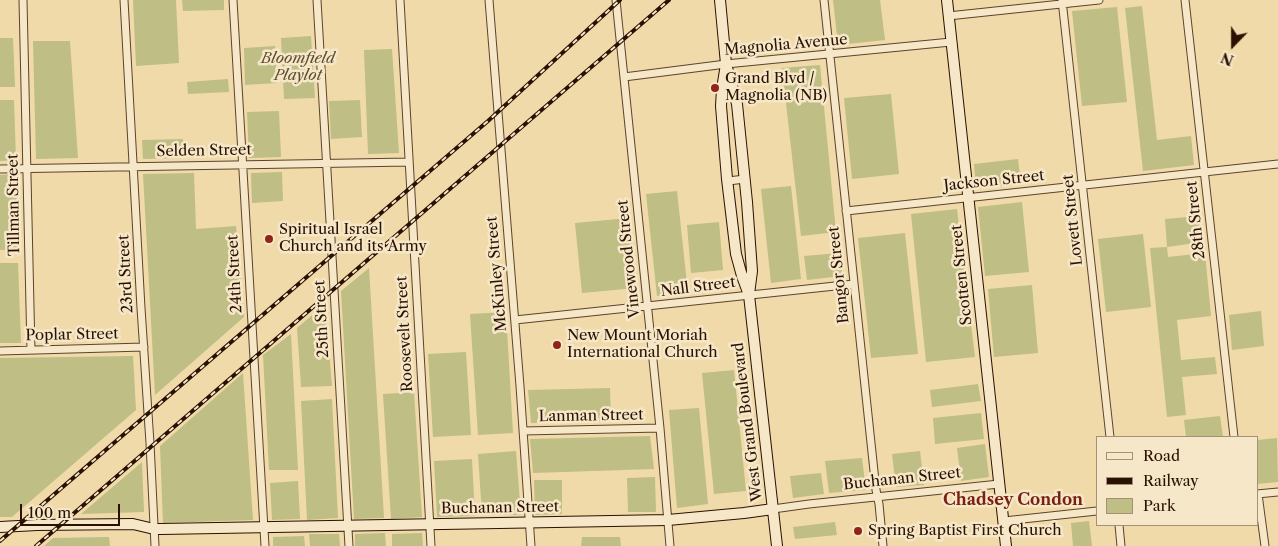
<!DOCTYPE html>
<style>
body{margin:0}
#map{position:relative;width:1278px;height:546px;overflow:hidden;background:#f0daa9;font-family:"Libre Caslon Text",serif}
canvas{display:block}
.legend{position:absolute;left:1096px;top:436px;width:162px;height:90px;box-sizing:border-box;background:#f5e7c7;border:1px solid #a49178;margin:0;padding:6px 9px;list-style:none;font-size:15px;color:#2a1102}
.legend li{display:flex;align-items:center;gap:10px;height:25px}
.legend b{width:25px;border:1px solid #a49178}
.north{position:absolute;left:1208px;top:20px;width:50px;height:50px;-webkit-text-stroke:4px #f5e7c7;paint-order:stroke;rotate:202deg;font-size:14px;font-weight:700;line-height:20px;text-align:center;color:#2a1102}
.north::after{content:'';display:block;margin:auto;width:18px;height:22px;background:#2a1102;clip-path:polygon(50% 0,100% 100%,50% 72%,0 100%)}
.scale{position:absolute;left:20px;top:504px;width:100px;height:22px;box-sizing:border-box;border:2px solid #2a1102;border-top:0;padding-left:6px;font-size:15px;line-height:18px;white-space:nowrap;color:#2a1102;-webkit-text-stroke:4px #f5e7c7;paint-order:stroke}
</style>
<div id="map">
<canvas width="1278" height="546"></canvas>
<ul class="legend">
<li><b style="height:6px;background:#f5e7c7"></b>Road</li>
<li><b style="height:6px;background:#2a1102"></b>Railway</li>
<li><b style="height:14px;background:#bebe85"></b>Park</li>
</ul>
<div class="north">N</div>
<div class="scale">100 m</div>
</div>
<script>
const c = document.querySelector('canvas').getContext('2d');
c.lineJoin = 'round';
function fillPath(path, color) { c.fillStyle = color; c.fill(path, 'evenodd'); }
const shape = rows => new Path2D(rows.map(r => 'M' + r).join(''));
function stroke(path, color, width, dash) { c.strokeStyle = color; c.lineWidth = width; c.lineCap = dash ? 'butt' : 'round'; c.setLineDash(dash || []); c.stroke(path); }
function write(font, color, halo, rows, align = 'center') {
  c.font = font + ' "Libre Caslon Text",serif'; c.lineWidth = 5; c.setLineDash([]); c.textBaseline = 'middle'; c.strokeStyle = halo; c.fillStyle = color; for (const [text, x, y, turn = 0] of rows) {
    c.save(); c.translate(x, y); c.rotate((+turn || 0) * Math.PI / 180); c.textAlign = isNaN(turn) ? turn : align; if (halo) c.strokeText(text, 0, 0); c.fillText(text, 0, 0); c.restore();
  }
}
fillPath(shape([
 [133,0,176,0,179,63,136,66],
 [182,0,224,0,224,10,183,11],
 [833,0,880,0,885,40,838,45],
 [1142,6,1157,140,1191,136,1194,165,1143,171,1125,8],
 [1117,7,1127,102,1082,106,1072,11],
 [311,36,315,98,284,99,281,38],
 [0,38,13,38,15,87,0,87],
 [33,41,70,41,78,158,36,159],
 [275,46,277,83,245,85,244,48],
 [392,49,399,153,368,154,364,50],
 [820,65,836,232,801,236,782,68],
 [228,79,229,92,188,94,187,82],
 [891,94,899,174,852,179,844,98],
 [0,100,14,100,16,160,0,161],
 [360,100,362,137,331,139,329,101],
 [279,111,281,157,249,158,247,112],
 [183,139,184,158,143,159,142,140],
 [1018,159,1021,184,976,189,974,164],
 [282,172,283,201,252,203,251,173],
 [194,173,196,229,236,226,244,317,155,395,143,174],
 [16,174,19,249,0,250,0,175],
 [791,186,801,279,771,283,761,189],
 [677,191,688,293,657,296,646,194],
 [1022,202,1029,272,985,276,978,207],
 [957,209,975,357,926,362,911,214],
 [1199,216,1202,242,1167,247,1168,257,1205,253,1211,316,1177,320,1181,360,1215,357,1217,374,1182,377,1186,415,1167,417,1150,248,1167,247,1165,219],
 [629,218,636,288,582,293,575,223],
 [719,222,723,270,691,273,687,225],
 [905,233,918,354,871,358,858,238],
 [1143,234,1151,307,1106,312,1098,239],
 [840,253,842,276,807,280,804,256],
 [0,263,18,263,21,343,0,343],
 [369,268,384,518,354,519,341,291],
 [1032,285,1038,353,994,357,988,289],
 [325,304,332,386,301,387,297,328],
 [1261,311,1264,346,1232,350,1229,315],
 [506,312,513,433,478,435,470,314],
 [291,334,298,470,269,470,263,355],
 [466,352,471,435,433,437,428,354],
 [133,356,136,410,12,517,0,517,0,358],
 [734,370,746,491,714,494,702,373],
 [243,373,253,520,163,523,160,446],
 [978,384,981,401,932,407,930,390],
 [610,388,611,421,531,423,528,390],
 [414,392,422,517,391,519,383,394],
 [332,399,338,518,307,520,301,401],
 [699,408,708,504,677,508,669,410],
 [981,413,984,439,935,444,933,418],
 [1220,416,1223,437,1186,437,1184,420],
 [650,436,654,469,533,473,530,439],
 [1277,438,1278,482,1257,484,1257,440],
 [985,444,989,477,961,481,957,448],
 [516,451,521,515,482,515,478,454],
 [920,451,924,485,896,487,892,454],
 [862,458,866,490,829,493,825,461],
 [472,459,475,516,437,517,434,461],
 [142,462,144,512,81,514],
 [821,473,824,494,793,498,790,476],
 [655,477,656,512,628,512,627,478],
 [534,480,562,480,562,514,535,515],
 [298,481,300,519,272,520,270,483],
 [1089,521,1092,546,1073,546,1071,523],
 [835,522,837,535,795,539,793,527],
 [385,533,386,546,355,546,355,534],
 [422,533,423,546,392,546,392,534],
 [309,534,339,534,340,546,310,546],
 [304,536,305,546,273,546,273,537],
 [109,537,110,546,44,546,53,538],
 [582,537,620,537,621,546,581,546]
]), '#bebe85');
const street = shape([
 [23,0,31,350],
 [124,0,141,308,150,443,155,546],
 [233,0,265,546],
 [317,0,349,546],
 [400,0,431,546],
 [489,0,520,386,531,546],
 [616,0,660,428,670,546],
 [824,0,876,490,879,504,883,546],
 [1062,0,1110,437],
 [1185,0,1234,437],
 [948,16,1099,0],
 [624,77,726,64,951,42],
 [0,169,409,162],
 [728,181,745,179],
 [846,211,1278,164],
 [515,320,854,284],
 [0,351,144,347],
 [523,431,660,428],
 [1257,494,1278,492],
 [1258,494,1265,546],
 [773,509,809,504,999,484],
 [1004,521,1097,511],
 [1119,525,1121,546]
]);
const secondary = shape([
 [720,0,726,64,737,104,747,202,752,271,749,294],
 [947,0,1006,546],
 [726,64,722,89,721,106,727,179,736,254,742,276,749,295,777,546],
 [0,527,37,525,133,524,154,529,161,529,668,520,744,513,773,509]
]);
stroke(street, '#5c432c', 9);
stroke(secondary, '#2a1102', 12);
stroke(street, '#f5e7c7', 7);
stroke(secondary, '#f5e7c7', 10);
const rail = shape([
 [0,541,488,121,620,0],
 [36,546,669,0]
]);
stroke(rail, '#2a1102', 4);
stroke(rail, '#f5e7c7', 2, [5.5]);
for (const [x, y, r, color] of [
 [715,88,5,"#8f2418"],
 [269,239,5,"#8f2418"],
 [557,345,5,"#8f2418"],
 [858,531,5,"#8f2418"]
]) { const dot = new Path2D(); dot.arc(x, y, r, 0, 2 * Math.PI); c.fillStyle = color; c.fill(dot); stroke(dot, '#f5e7c7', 2); }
write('15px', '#2a1102', '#f5e7c7', [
 ["Magnolia Avenue",786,45,-5],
 ["Selden Street",204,151,-1],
 ["Jackson Street",994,181,-6],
 ["Tillman Street",14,205,-91],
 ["Lovett Street",1073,220,-96],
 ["28th Street",1196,220,-96],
 ["Vinewood Street",629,259,-96],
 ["23rd Street",126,274,-93],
 ["24th Street",235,274,-93],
 ["McKinley Street",497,274,-95],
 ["Bangor Street",839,275,-96],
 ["Scotten Street",962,275,-96],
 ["Nall Street",698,287,-7],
 ["25th Street",322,319,-93],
 ["Roosevelt Street",405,334,-93],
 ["Poplar Street",72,335,-1],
 ["Lanman Street",591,416,-1],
 ["West Grand Boulevard",748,422,-97],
 ["Buchanan Street",902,479,-6],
 ["Buchanan Street",500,508,-1]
]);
write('italic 15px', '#5e4e30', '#f5e7c7', [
 ["Bloomfield",298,59],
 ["Playlot",298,76]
]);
write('15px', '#2a1102', '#f5e7c7', [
 ["Grand Blvd /",725,79],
 ["Magnolia (NB)",725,96],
 ["Spiritual Israel",279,230],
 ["Church and its Army",279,247],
 ["New Mount Moriah",567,336],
 ["International Church",567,353],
 ["Spring Baptist First Church",868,531]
], 'left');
write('bold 16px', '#7a1f14', '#f5e7c7', [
 ["Chadsey Condon",1013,500]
]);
</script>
